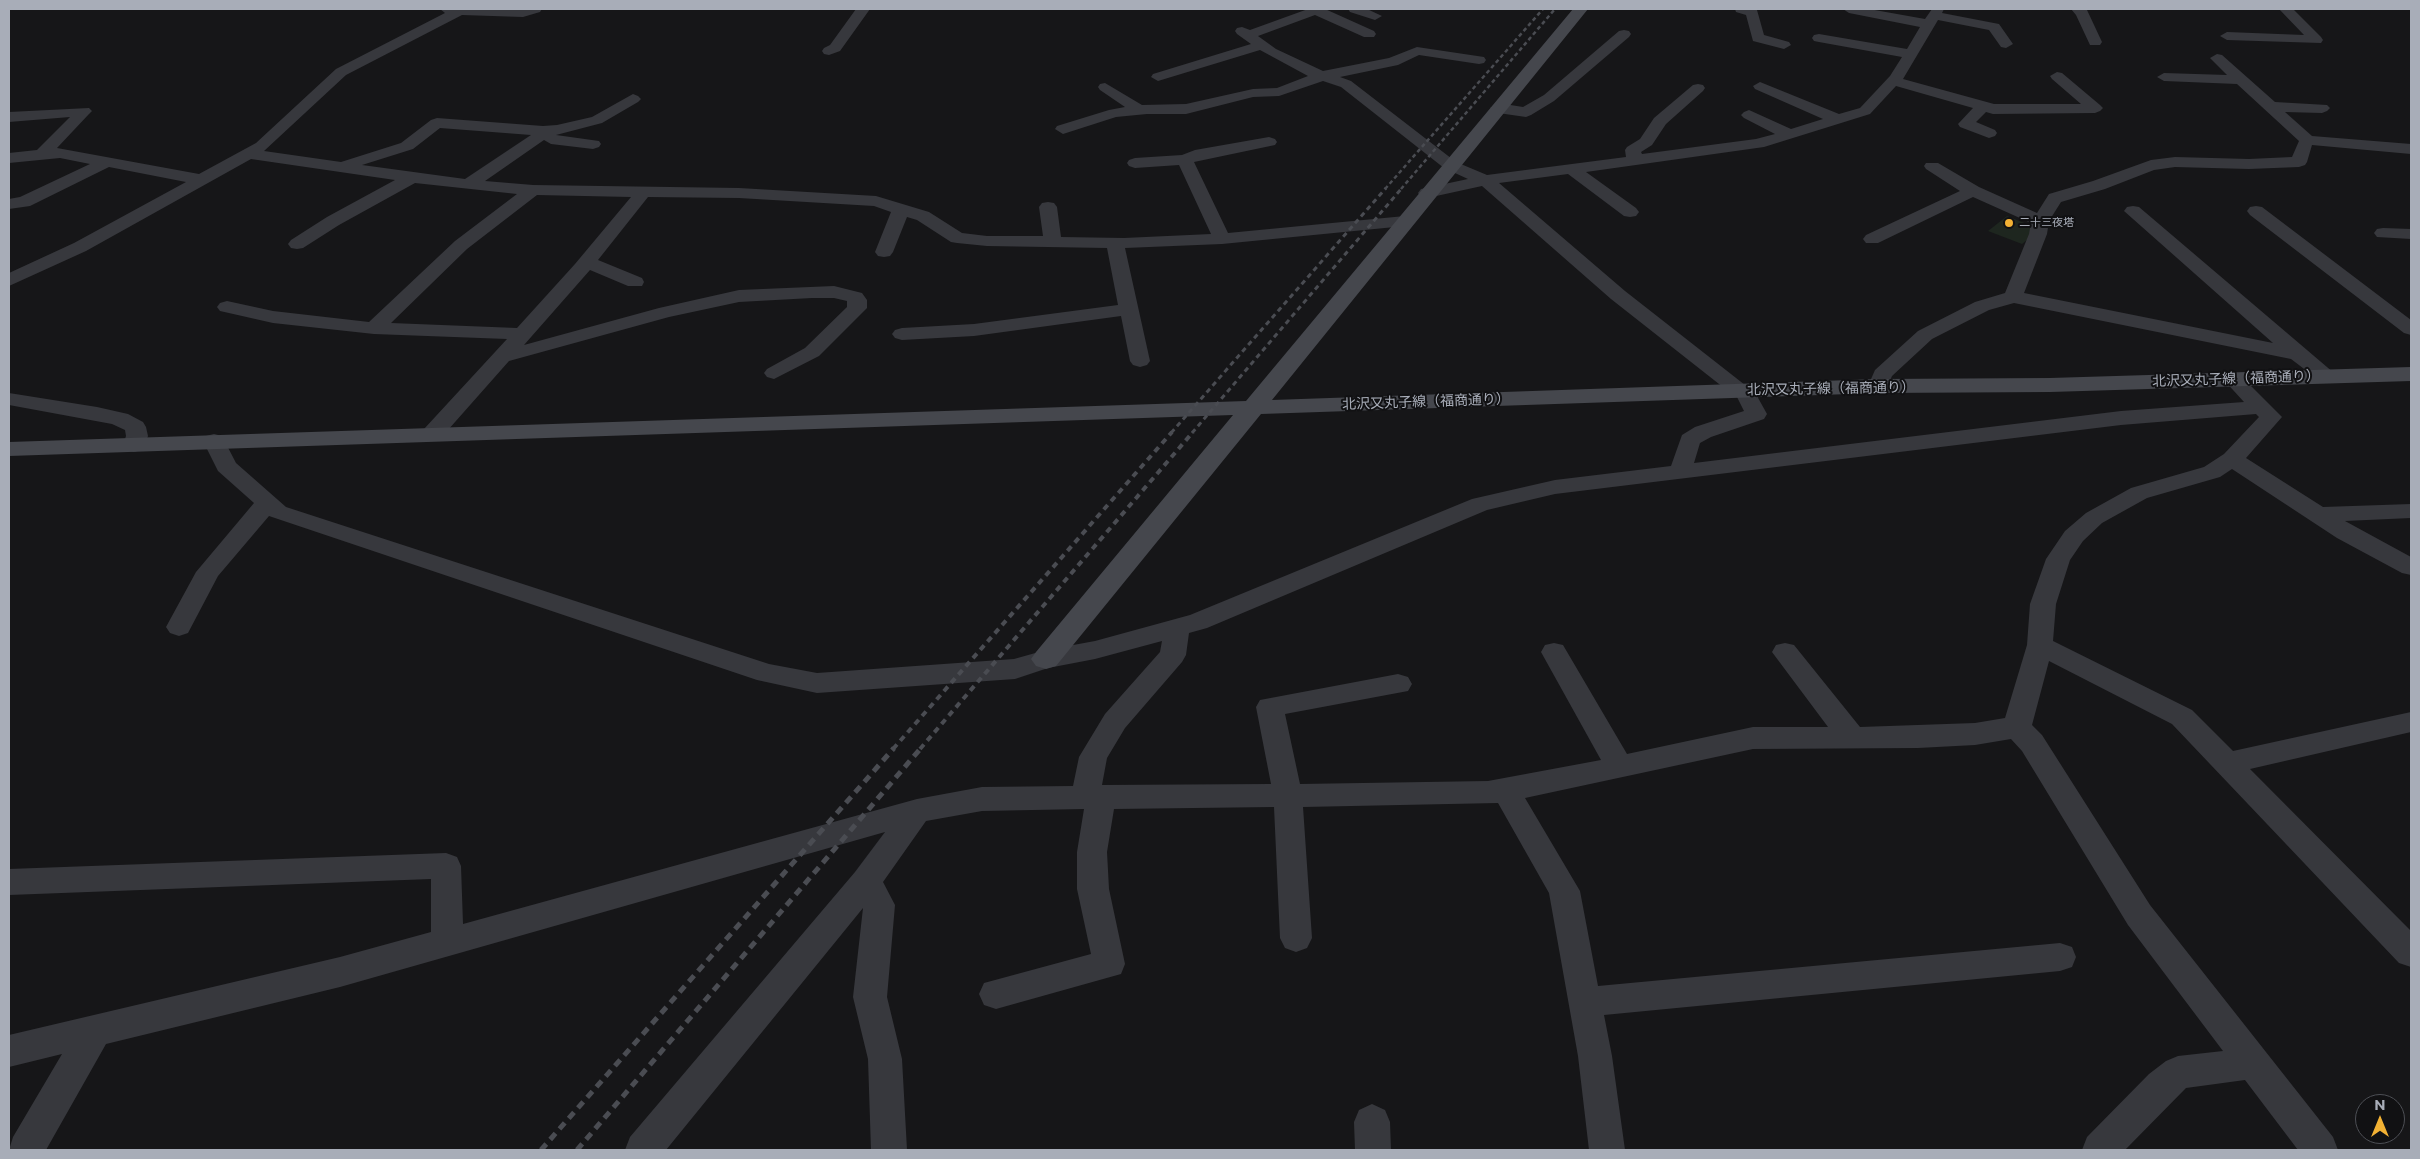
<!DOCTYPE html>
<meta charset="utf-8">
<style>
body{margin:0}
#map{position:relative;width:2420px;height:1159px;overflow:hidden;background:#161618;font-family:Montserrat,sans-serif}
canvas{display:block}
.frame{position:absolute;inset:0;border:10px solid #a8adb8;pointer-events:none}
.north{position:absolute;left:2355px;top:1094px;width:50px;height:50px;box-sizing:border-box;background:#111113;border:1px solid #4d4f55;border-radius:50%;rotate:0deg;font-size:14px;font-weight:700;line-height:20px;text-align:center;color:#a8adb8}
.north::after{content:'';display:block;margin:auto;width:18px;height:22px;background:#f2b134;clip-path:polygon(50% 0,100% 100%,50% 72%,0 100%)}
</style>
<div id="map">
<canvas width="2420" height="1159"></canvas>
<div class="frame"></div>
<div class="north">N</div>
</div>
<script>
const c = document.querySelector('canvas').getContext('2d');
c.lineJoin = 'round';
function fillPath(path, color) { c.fillStyle = color; c.fill(path, 'evenodd'); }
const shape = rows => new Path2D(rows.map(r => 'M' + r).join(''));
function stroke(path, color, width, dash) { c.strokeStyle = color; c.lineWidth = width; c.lineCap = dash ? 'butt' : 'round'; c.setLineDash(dash || []); c.stroke(path); }
function write(font, color, halo, rows, align = 'center') {
  c.font = font + ' Montserrat,"Noto Sans JP",sans-serif'; c.lineWidth = 4; c.setLineDash([]); c.textBaseline = 'middle'; c.strokeStyle = halo; c.fillStyle = color; for (const [text, x, y, turn = 0] of rows) {
    c.save(); c.translate(x, y); c.rotate((+turn || 0) * Math.PI / 180); c.textAlign = isNaN(turn) ? turn : align; if (halo) c.strokeText(text, 0, 0); c.fillText(text, 0, 0); c.restore();
  }
}
fillPath(shape([
 [2007,216,2032,226,2031,237,2022,244,1988,231]
]), '#1e261f');
fillPath(shape([
 [440,9,542,9,540,12,523,17,462,15,346,75,264,151,341,162,401,143,431,120,437,118,543,126,557,125,592,117,633,94,638,96,641,99,638,102,602,123,556,135,599,141,601,144,599,147,593,149,551,144,544,140,485,181,533,185,739,188,876,196,929,212,962,233,987,236,1043,236,1039,207,1042,203,1048,202,1054,203,1057,207,1061,237,1124,238,1211,234,1179,165,1135,168,1129,166,1127,163,1129,160,1135,158,1182,155,1195,150,1269,137,1275,139,1277,142,1275,145,1194,162,1228,233,1405,216,1411,217,1414,221,1411,225,1405,226,1222,244,1125,248,1150,361,1147,365,1140,367,1133,365,1130,361,1121,316,974,336,902,340,895,338,892,334,895,330,902,328,974,324,1118,305,1107,248,987,246,957,243,951,242,917,220,907,217,893,252,890,256,884,257,878,256,875,252,891,212,874,206,739,198,648,197,598,260,642,278,644,282,642,286,628,286,590,270,524,345,659,308,739,290,834,286,862,293,867,300,867,308,819,356,774,379,767,377,764,373,767,369,805,348,847,307,847,301,834,298,812,298,739,302,669,317,509,361,440,439,432,441,424,439,421,434,424,429,507,339,374,334,273,323,220,311,217,307,220,303,227,301,273,311,369,322,455,241,517,194,415,183,339,225,303,248,297,249,291,248,288,244,291,240,327,217,395,180,251,159,86,251,9,286,9,273,74,243,186,182,109,167,30,206,9,209,9,199,20,197,90,164,60,158,9,163,9,153,37,150,70,117,9,122,9,112,89,108,92,111,89,114,57,148,199,174,256,143,336,69,445,13,440,9],
 [440,128,531,135,465,179,362,165,413,149,440,128],
 [537,195,631,197,575,264,517,328,391,323,467,249,537,195],
 [856,9,870,9,840,51,829,55,824,54,822,51,824,48,830,45,856,9],
 [1308,9,1325,9,1374,31,1376,34,1374,37,1364,37,1315,15,1258,36,1276,49,1323,71,1389,58,1417,47,1484,57,1486,60,1484,63,1479,64,1419,55,1398,65,1340,77,1351,81,1456,162,1487,175,1626,157,1625,150,1627,147,1640,139,1654,118,1693,85,1698,84,1703,85,1705,88,1703,91,1666,124,1652,145,1641,152,1642,154,1756,139,1775,134,1744,118,1741,115,1744,112,1749,110,1791,129,1823,119,1755,89,1753,86,1760,82,1839,114,1860,108,1890,76,1902,57,1819,42,1814,41,1812,38,1814,35,1819,34,1907,49,1920,27,1849,13,1843,9,1869,9,1925,19,1932,9,1944,9,1942,13,1999,24,2013,44,2006,48,2001,47,1989,30,1938,20,1903,79,1994,104,2081,104,2052,79,2050,76,2057,72,2062,73,2100,105,2103,108,2100,111,2095,113,1993,114,1986,112,1976,122,1995,130,1997,133,1995,136,1989,138,1960,127,1958,124,1973,108,1896,86,1870,114,1764,147,1586,172,1636,208,1639,212,1636,216,1630,217,1624,216,1568,174,1499,183,1625,291,1745,385,1752,387,1767,414,1764,419,1711,437,1700,443,1694,463,2121,411,2244,402,2223,379,2226,375,2233,373,2240,375,2282,417,2246,458,2323,507,2411,504,2411,518,2345,521,2411,557,2411,575,2402,573,2337,538,2232,469,2220,477,2147,498,2102,523,2083,541,2070,560,2056,604,2053,641,2192,710,2233,751,2411,712,2411,732,2250,769,2411,931,2411,967,2399,963,2172,724,2049,661,2032,725,2042,735,2150,905,2333,1137,2338,1150,2298,1150,2245,1080,2186,1088,2125,1150,2082,1150,2087,1137,2149,1074,2166,1061,2178,1056,2223,1051,2128,925,2022,751,2011,739,1975,745,1918,748,1753,749,1525,798,1580,891,1598,986,2060,943,2072,947,2076,957,2072,967,2060,971,1604,1015,1612,1056,1625,1150,1589,1150,1578,1056,1549,893,1498,803,1303,807,1312,938,1307,948,1296,952,1285,948,1280,938,1274,807,1114,809,1107,852,1109,889,1125,964,1121,974,996,1009,984,1005,979,994,984,983,1091,954,1077,889,1077,852,1084,809,982,811,926,821,883,882,895,905,887,997,902,1059,907,1150,871,1150,868,1059,853,997,863,908,666,1150,625,1150,630,1137,855,872,885,832,340,987,106,1044,46,1150,9,1150,13,1137,62,1054,9,1067,9,1035,340,957,431,932,431,879,9,895,9,869,446,853,457,857,461,866,463,924,917,799,982,787,1073,786,1079,757,1105,714,1160,652,1162,641,1095,659,1048,668,1015,679,817,693,757,680,269,516,218,576,188,633,179,636,170,633,166,627,196,572,254,503,218,471,203,441,206,436,214,434,222,436,236,463,286,507,769,664,817,673,1014,659,1046,650,1095,641,1190,615,1472,499,1555,480,1671,466,1682,435,1695,427,1744,411,1737,397,1733,395,1611,299,1482,186,1427,198,1421,197,1418,193,1421,189,1468,179,1444,168,1341,87,1323,81,1279,96,1253,97,1186,114,1147,114,1116,117,1063,134,1055,129,1057,126,1109,110,1125,107,1100,90,1098,87,1100,84,1105,83,1142,105,1186,104,1253,89,1277,88,1308,76,1260,50,1158,81,1151,77,1153,74,1251,44,1237,34,1235,31,1237,28,1242,27,1250,30,1308,9],
 [2256,414,2259,417,2224,454,2204,467,2131,488,2086,513,2065,531,2046,559,2030,604,2027,645,2005,718,1975,723,1860,727,1794,645,1785,643,1776,645,1772,652,1828,727,1753,727,1627,754,1563,645,1554,643,1545,645,1541,652,1601,760,1488,781,1300,784,1285,714,1408,691,1412,684,1408,677,1398,674,1260,700,1256,707,1271,784,1102,785,1107,758,1125,728,1182,662,1186,655,1189,633,1207,628,1487,510,1555,494,2121,425,2256,414],
 [1348,9,1367,9,1382,16,1375,20,1350,12,1348,9],
 [1735,9,1757,10,1764,35,1789,42,1791,45,1784,49,1753,41,1746,15,1736,12,1735,9],
 [2071,9,2087,10,2102,42,2100,45,2090,45,2076,15,2071,9],
 [2279,9,2293,9,2321,37,2323,40,2321,43,2227,40,2220,36,2227,32,2304,35,2279,9],
 [1624,30,1629,31,1631,34,1629,37,1554,101,1531,115,1526,117,1498,113,1490,108,1498,103,1523,107,1544,95,1619,31,1624,30],
 [2217,54,2222,55,2275,102,2327,105,2330,108,2327,111,2322,113,2285,112,2312,136,2411,144,2411,154,2312,145,2307,162,2305,165,2299,167,2249,169,2175,167,2154,170,2105,189,2061,202,2049,221,2047,234,2024,293,2273,343,2124,211,2127,207,2133,206,2139,207,2334,373,2337,377,2334,381,2327,383,2320,381,2291,359,2014,303,1989,310,1932,339,1892,376,1886,390,1879,392,1872,390,1868,386,1875,370,1918,331,1975,302,2005,293,2029,234,2031,223,1973,197,1878,243,1866,243,1863,239,1866,235,1960,191,1926,169,1924,166,1926,163,1938,163,1979,187,2037,213,2049,194,2093,181,2151,160,2175,157,2249,159,2292,157,2299,141,2237,84,2164,81,2157,77,2164,73,2227,75,2210,58,2217,54],
 [2256,206,2262,207,2411,320,2411,335,2404,333,2250,215,2247,211,2250,207,2256,206],
 [2383,228,2411,229,2411,239,2377,237,2374,233,2377,229,2383,228],
 [9,393,97,407,128,414,143,422,146,427,148,436,145,445,142,450,134,452,126,450,123,445,126,436,125,430,112,424,9,405,9,393],
 [1372,1104,1385,1110,1390,1122,1391,1150,1355,1150,1354,1122,1359,1110,1372,1104]
]), '#37383d');
fillPath(shape([
 [1573,9,1588,9,1272,400,1879,379,2050,378,2411,367,2411,381,2050,392,1879,393,1261,414,1056,666,1046,669,1036,666,1031,659,1036,652,1233,415,9,456,9,442,1246,401,1573,9]
]), '#45474d');
stroke(shape([
 [1385,189,1543,9],
 [1401,189,1555,9]
]), '#4a4c52', 2.5, [4, 3]);
stroke(shape([
 [1171,433,1386,188],
 [1192,433,1402,188]
]), '#4a4c52', 3, [5, 4]);
stroke(shape([
 [893,749,1172,432],
 [920,749,1193,432]
]), '#4a4c52', 4, [6, 5]);
stroke(shape([
 [541,1150,894,748],
 [577,1150,921,748]
]), '#4a4c52', 5, [8, 6]);
for (const [x, y, r, color] of [
 [2009,223,5,"#f2b134"]
]) { const dot = new Path2D(); dot.arc(x, y, r, 0, 2 * Math.PI); c.fillStyle = color; c.fill(dot); stroke(dot, '#111113', 2); }
write('11px', '#a8adb8', '#111113', [
 ["二十三夜塔",2019,223]
], 'left');
write('14px', '#a8adb8', '#111113', [
 ["北沢又丸子線（福商通り）",2236,379,-2],
 ["北沢又丸子線（福商通り）",1831,389,-1],
 ["北沢又丸子線（福商通り）",1426,402,-2]
]);
</script>
